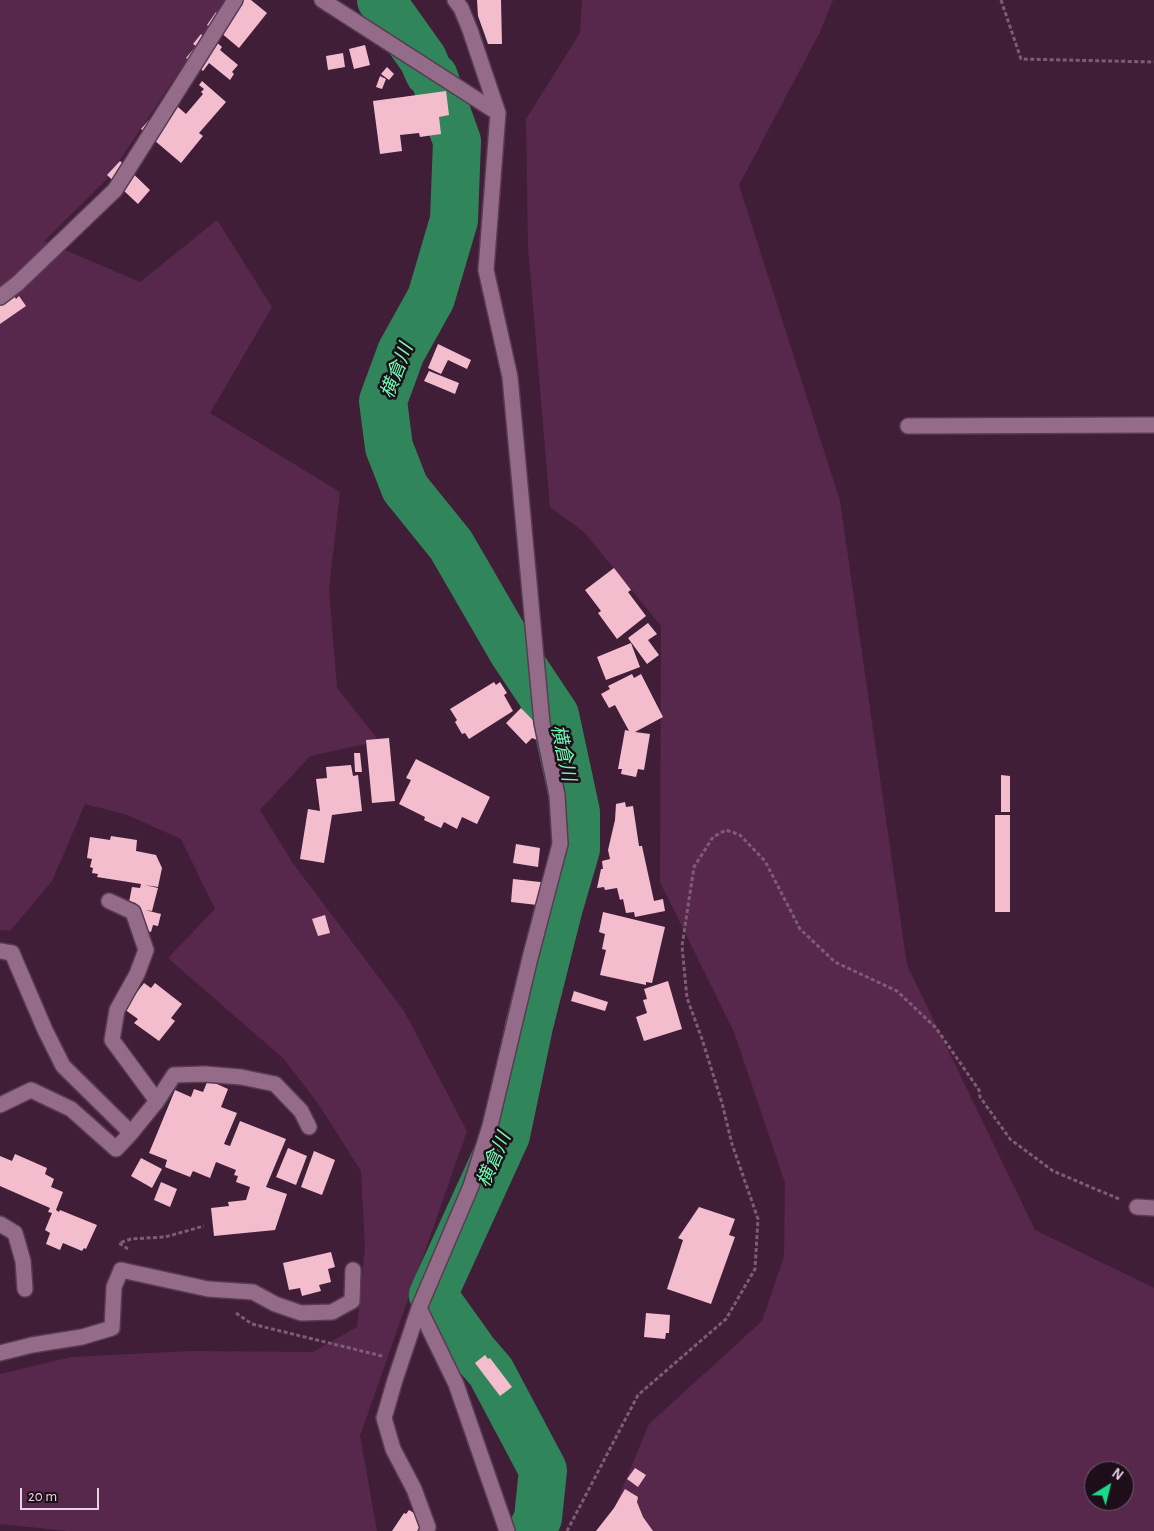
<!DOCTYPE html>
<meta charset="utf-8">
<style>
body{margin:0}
#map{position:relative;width:1154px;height:1531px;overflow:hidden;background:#401e38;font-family:"Alegreya Sans",sans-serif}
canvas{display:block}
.north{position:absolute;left:1084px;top:1461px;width:50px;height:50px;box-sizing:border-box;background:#1e0e1a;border:1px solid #6f5c6a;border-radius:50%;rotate:36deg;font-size:14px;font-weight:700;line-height:20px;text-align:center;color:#e8d1e1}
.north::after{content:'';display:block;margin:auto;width:18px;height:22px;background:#1ad988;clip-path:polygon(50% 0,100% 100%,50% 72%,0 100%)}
.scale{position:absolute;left:20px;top:1488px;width:79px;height:22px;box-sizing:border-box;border:2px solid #e8d1e1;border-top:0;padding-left:6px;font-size:15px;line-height:18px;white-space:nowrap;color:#e8d1e1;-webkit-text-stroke:4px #1e0e1a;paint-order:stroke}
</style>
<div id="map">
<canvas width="1154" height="1531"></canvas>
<div class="north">N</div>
<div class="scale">20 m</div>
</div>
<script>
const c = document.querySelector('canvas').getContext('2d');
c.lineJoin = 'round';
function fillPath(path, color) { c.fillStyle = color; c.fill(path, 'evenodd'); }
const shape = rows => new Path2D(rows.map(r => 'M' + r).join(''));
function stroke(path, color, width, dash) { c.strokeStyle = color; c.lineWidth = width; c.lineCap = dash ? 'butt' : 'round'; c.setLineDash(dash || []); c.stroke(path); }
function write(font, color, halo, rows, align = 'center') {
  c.font = font + ' "Alegreya Sans","Noto Sans JP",sans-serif'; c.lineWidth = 5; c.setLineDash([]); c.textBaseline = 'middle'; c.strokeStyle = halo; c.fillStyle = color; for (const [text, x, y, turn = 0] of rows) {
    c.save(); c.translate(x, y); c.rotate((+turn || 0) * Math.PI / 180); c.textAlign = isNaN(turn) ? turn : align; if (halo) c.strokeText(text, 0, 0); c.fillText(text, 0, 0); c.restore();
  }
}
fillPath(shape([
 [0,0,225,0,191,54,107,179,44,241,140,282,217,220,272,307,210,413,340,492,329,589,337,688,379,741,310,756,260,810,292,862,404,1011,467,1131,360,1436,377,1531,68,1531,0,1524,0,1374,71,1357,191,1351,313,1352,357,1327,365,1248,361,1171,319,1105,284,1059,168,958,215,909,181,839,125,814,85,804,52,881,10,931,0,930],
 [582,0,833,0,820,32,739,185,840,501,907,965,1035,1230,1154,1288,1154,1531,621,1531,611,1516,649,1424,762,1321,784,1257,785,1183,734,1032,660,882,661,626,584,532,550,507,528,247,526,119,580,33],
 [1094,1471,1124,1471,1124,1501,1094,1501]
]), '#58284c');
stroke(shape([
 [381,0,423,59,429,73,434,77,457,141,454,220,431,298,401,352,383,401,389,447,405,488,451,545,513,652,555,715,576,812,576,849,559,907,529,1026,506,1135,433,1295,473,1351,491,1372,543,1470,538,1518,532,1531]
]), '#30865a', 48);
fillPath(shape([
 [235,0,251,0,267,13,239,48,214,27,212,29,207,25,216,12,221,17],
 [477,0,501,0,502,44,488,44,478,16],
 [206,33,222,47,220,50,238,65,232,72,234,74,230,80,209,63,203,71,186,58,196,46,193,44,201,34,203,36],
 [365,45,370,65,354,69,349,49],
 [343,53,345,67,328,70,326,56],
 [387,67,394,74,389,80,381,74],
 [380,76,386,79,382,89,376,87],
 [202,81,226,102,199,133,203,136,181,163,141,129,165,101,170,100,186,114,203,94,201,92,204,89,199,85],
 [446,91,449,115,439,117,441,134,420,137,419,133,400,135,402,151,380,154,373,101],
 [120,161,150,190,138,204,107,175],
 [13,294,16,299,19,296,26,306,0,324,0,303],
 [438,344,471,360,467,369,448,360,441,374,428,368],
 [429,371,459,383,455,394,424,381],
 [614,568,631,590,628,592,646,616,617,639,598,613,601,611,585,590],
 [648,623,657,634,648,640,659,655,647,664,628,638],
 [631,643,640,667,606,680,597,657],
 [632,674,634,678,641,674,663,717,635,732,650,734,644,770,638,769,636,777,621,774,622,769,618,769,625,730,629,731,615,705,609,708,601,694,610,689,608,686],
 [494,682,496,685,500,682,507,693,504,695,513,711,469,739,465,733,462,734,455,722,457,720,450,709],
 [521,708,552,740,548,744,532,738,526,744,506,723],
 [389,738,395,801,372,803,366,740],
 [354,753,360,753,362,772,355,772],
 [416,759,490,797,477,824,462,817,457,829,444,822,441,828,424,820,425,817,399,804,411,780,406,778],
 [351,765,353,776,358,775,362,811,332,815,324,863,300,859,308,809,320,811,316,779,327,778,326,767],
 [1001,775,1010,776,1010,812,1001,812],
 [625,802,626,807,633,806,639,846,642,846,654,901,663,899,665,911,635,917,634,912,626,913,623,899,620,900,617,888,605,890,604,887,597,888,601,869,603,869,602,861,610,859,608,850,615,820,616,804],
 [995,815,1010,815,1010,912,995,912],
 [111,836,137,840,136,851,156,855,162,868,158,887,145,885,158,888,152,911,145,910,161,914,158,926,153,925,151,932,136,928,136,903,129,902,132,887,140,888,141,884,97,877,98,874,92,873,93,868,90,867,92,859,87,858,90,837,110,840],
 [516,844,540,848,538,867,513,863],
 [513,879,549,883,546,906,511,902],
 [603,912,665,927,652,983,646,982,646,985,600,975,606,950,602,949,605,934,599,932],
 [325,915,330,933,318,936,312,919],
 [668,981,682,1029,644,1041,636,1017,647,1013,643,1000,647,999,644,989],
 [144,983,151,988,155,983,182,1004,171,1018,175,1021,159,1041,134,1023,138,1019,124,1009],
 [574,991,608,1002,605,1011,571,1001],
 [208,1080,228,1089,221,1107,237,1113,224,1144,230,1146,240,1121,286,1139,266,1187,287,1194,275,1230,214,1236,211,1208,229,1206,228,1202,246,1200,250,1187,236,1182,238,1176,234,1175,236,1170,216,1162,210,1178,193,1171,190,1177,165,1167,167,1160,149,1153,175,1090,191,1097,194,1089,203,1092],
 [288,1148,307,1156,296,1185,276,1177],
 [314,1151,335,1160,322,1195,301,1187],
 [15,1154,47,1168,45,1174,54,1179,51,1187,63,1192,56,1210,59,1212,60,1210,97,1225,86,1249,84,1248,82,1251,63,1243,60,1250,46,1244,50,1233,45,1230,52,1213,48,1212,50,1208,0,1186,0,1156,12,1161],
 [141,1158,162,1169,152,1188,131,1176],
 [161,1182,177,1189,170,1207,154,1200],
 [699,1207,735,1219,729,1235,735,1237,711,1304,667,1289,683,1240,678,1238],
 [331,1252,335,1267,328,1269,331,1282,319,1285,321,1291,302,1296,300,1288,289,1290,283,1263],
 [646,1313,670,1315,669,1333,666,1333,665,1339,644,1337],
 [485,1355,488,1359,490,1358,512,1387,500,1396,475,1363],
 [635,1468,646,1475,638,1487,627,1479],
 [625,1489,638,1497,637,1502,643,1517,653,1531,596,1531,614,1508],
 [409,1510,419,1516,416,1520,422,1524,417,1531,392,1531,404,1513,406,1514]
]), '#f3bdce');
const minor = shape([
 [322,0,498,113],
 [0,297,17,284,115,190,235,0],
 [908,426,1154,425],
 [109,901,133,912,146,950,137,974,117,1010,112,1040,157,1101,131,1133],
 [0,951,12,953,45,1030,63,1066,131,1133,116,1149,71,1109,31,1090,0,1105],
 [157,1101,174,1075,205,1074,241,1077,275,1084,301,1111,309,1127],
 [1137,1207,1154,1208],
 [0,1224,15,1233,23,1261,25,1289],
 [419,1308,456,1384,507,1531],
 [0,1353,32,1345,82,1337,112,1328,114,1287,121,1270,208,1289,253,1292,275,1304,301,1313,332,1312,352,1301,353,1270],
 [427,1531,428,1527,414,1489,393,1449,384,1418,395,1380,419,1308,471,1186,490,1126,530,958,560,844,557,795,542,723,510,377,486,270,498,113,470,30,461,8,455,0]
]);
stroke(minor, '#583b51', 18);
stroke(shape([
 [1001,0,1021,59,1154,62],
 [128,1249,119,1243,131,1239,165,1237,204,1226],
 [236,1313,252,1324,382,1356],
 [567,1531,638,1395,726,1319,755,1269,758,1219,732,1144,722,1103,702,1039,687,998,682,946,694,867,713,837,726,830,740,835,765,861,800,929,835,962,897,991,936,1028,979,1090,980,1097,1010,1139,1053,1171,1119,1199]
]), '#7c5d74', 3, [4, 2.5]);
stroke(minor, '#946b88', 15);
write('italic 19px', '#6efeb2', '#1e0e1a', [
 ["横倉川",397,371,-69],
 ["横倉川",563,753,78],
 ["横倉川",494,1160,-67]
]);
</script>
